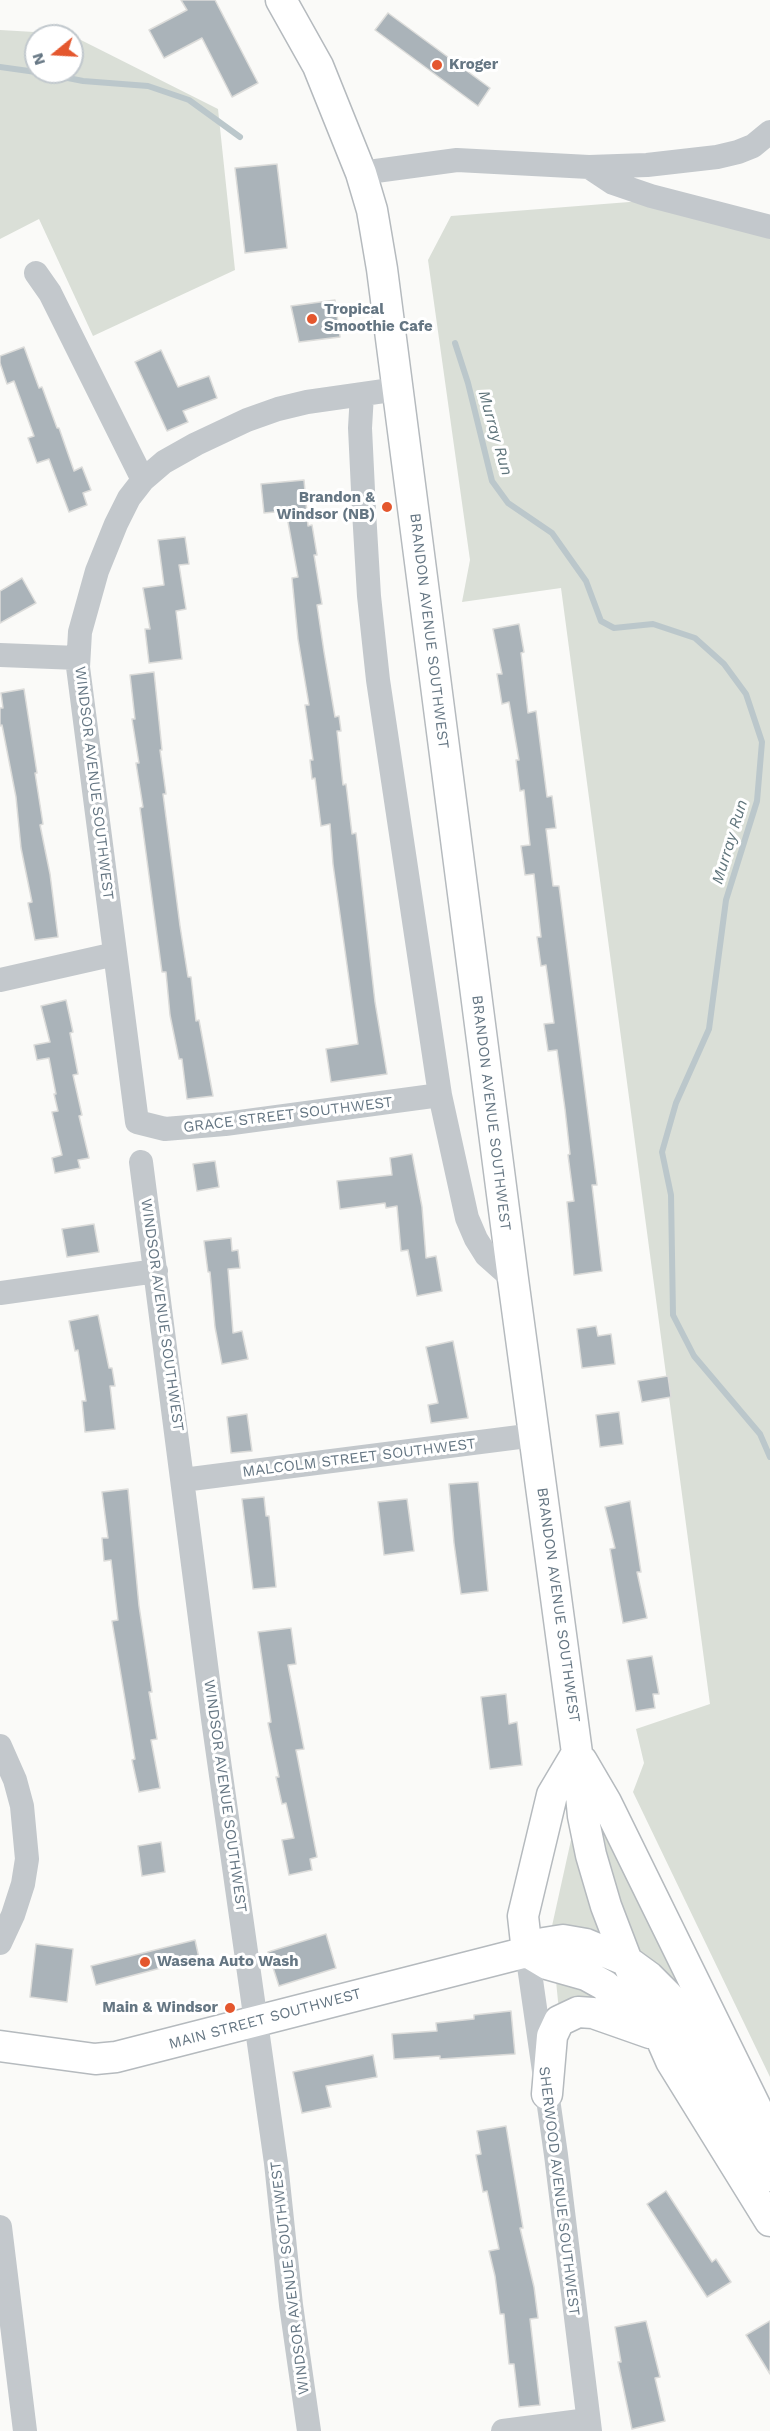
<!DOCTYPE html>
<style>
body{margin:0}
#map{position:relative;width:770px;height:2431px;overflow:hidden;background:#fafaf8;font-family:"Work Sans",sans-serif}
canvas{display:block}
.north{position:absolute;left:24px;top:24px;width:60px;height:60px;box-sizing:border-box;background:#fff;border:2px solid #c1c8cd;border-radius:50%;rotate:252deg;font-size:16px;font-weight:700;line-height:24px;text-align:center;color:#657683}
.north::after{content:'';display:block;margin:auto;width:21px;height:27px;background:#e4572e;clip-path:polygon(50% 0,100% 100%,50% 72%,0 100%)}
</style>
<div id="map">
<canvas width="770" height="2431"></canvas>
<div class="north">N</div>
</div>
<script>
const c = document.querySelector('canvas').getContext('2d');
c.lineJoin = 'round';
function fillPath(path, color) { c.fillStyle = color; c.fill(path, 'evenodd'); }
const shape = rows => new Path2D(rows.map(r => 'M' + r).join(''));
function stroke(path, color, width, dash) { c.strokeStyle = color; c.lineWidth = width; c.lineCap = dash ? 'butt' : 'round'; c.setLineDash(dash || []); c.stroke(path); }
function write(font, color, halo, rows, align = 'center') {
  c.font = font + ' "Work Sans",sans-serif'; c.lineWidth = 6; c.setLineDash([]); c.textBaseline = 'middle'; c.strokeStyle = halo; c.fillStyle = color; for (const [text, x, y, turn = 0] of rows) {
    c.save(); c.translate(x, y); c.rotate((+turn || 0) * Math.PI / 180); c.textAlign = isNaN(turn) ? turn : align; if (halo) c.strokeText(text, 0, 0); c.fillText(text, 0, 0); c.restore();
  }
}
fillPath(shape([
 [0,30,69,34,218,109,235,270,93,336,39,219,0,239],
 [36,36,72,36,72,72,36,72],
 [642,201,770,238,770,2077,633,1792,644,1763,636,1729,710,1704,561,588,462,602,470,560,428,260,451,216],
 [591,1800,696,2005,638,1949,608,1866],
 [573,1831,606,1937,552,1926],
 [556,1981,567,1982,610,2005,559,2011]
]), '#dadfd7');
stroke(shape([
 [0,67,36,72],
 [38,72,83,81,148,86,189,100,240,137],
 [455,343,468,383,492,481,508,503,552,533,586,581,601,621,614,628,653,624,695,638,724,664,746,694,762,742,757,801,726,900,709,1029,676,1103,662,1152,671,1195,673,1315,694,1356,760,1434,770,1457]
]), '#bbc7cb', 6);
const building = shape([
 [181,0,215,0,258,83,232,97,202,38,164,58,149,30,187,10,181,0],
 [388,13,490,88,478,106,375,30,388,13],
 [277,164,287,248,245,253,235,168,277,164],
 [335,300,340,337,299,342,291,306,335,300],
 [24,347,39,388,42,387,57,428,59,428,74,471,82,467,91,490,83,493,87,505,69,512,49,459,37,463,28,438,34,436,14,381,7,384,0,363,0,356,24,347],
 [161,350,178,387,209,376,217,398,183,411,188,422,167,431,135,362,161,350],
 [304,480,308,526,312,525,317,555,314,555,322,604,317,605,324,652,335,717,339,716,341,731,337,731,343,785,346,784,352,834,356,833,375,1002,387,1074,331,1082,326,1049,358,1044,333,864,330,824,321,826,315,778,312,779,310,760,313,760,305,705,309,705,298,639,292,578,298,577,286,511,264,513,261,484,304,480],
 [185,537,189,564,179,565,186,609,176,611,182,659,149,663,145,629,150,629,143,588,164,585,158,540,185,537],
 [22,578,36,603,0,623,0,591,22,578],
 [519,624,524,652,521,653,528,713,536,711,547,797,552,796,556,828,546,829,553,886,559,886,597,1185,592,1185,602,1271,574,1275,567,1202,574,1201,568,1155,570,1154,565,1109,557,1050,548,1051,544,1024,554,1023,546,965,541,966,537,937,541,937,534,874,525,875,521,846,530,845,524,790,520,791,516,760,519,760,509,702,502,704,497,674,502,674,493,629,519,624],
 [154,672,162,750,160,750,166,794,163,794,180,926,188,977,191,977,196,1021,199,1020,213,1096,187,1099,182,1059,179,1059,170,1015,166,972,162,972,140,808,143,807,136,763,139,763,132,719,135,719,130,675,154,672],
 [24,689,37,773,35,773,43,824,40,825,50,874,58,937,35,940,28,903,32,902,21,848,16,797,2,725,0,726,0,708,3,708,1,693,24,689],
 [66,1000,73,1032,70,1033,78,1074,73,1075,82,1115,79,1116,89,1158,78,1160,80,1168,55,1173,52,1158,62,1155,52,1112,58,1111,54,1094,56,1094,49,1058,37,1060,34,1045,50,1042,41,1006,66,1000],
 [412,1154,422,1207,426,1258,436,1256,442,1291,417,1296,408,1250,401,1251,397,1206,386,1208,385,1203,340,1209,337,1181,392,1175,390,1158,412,1154],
 [215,1161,219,1187,197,1191,193,1164,215,1161],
 [94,1224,99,1252,67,1257,62,1229,94,1224],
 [231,1238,232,1251,238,1250,240,1268,228,1269,233,1333,242,1331,248,1359,222,1364,215,1327,210,1272,208,1272,204,1241,231,1238],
 [98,1315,109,1368,112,1368,115,1386,110,1386,115,1429,85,1432,82,1401,86,1401,78,1350,75,1351,69,1321,98,1315],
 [596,1326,598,1336,611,1334,615,1364,582,1368,577,1329,596,1326],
 [453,1341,468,1418,431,1423,428,1405,438,1403,426,1347,453,1341],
 [668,1376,671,1397,642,1402,638,1381,668,1376],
 [619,1412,623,1444,600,1447,596,1415,619,1412],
 [247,1414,252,1451,231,1453,227,1417,247,1414],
 [478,1482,488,1591,461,1594,454,1543,449,1484,478,1482],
 [128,1489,139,1606,152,1692,149,1692,157,1739,151,1740,160,1788,139,1792,132,1760,135,1759,112,1621,118,1620,111,1560,104,1561,102,1538,108,1538,102,1492,128,1489],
 [264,1497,266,1516,269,1516,276,1587,253,1589,242,1499,264,1497],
 [407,1499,414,1551,384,1555,378,1502,407,1499],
 [630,1501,641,1572,637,1572,647,1618,623,1623,610,1549,615,1548,605,1507,630,1501],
 [291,1628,296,1664,288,1665,304,1749,296,1750,317,1857,310,1859,312,1870,289,1875,282,1840,294,1838,286,1803,282,1804,276,1777,279,1777,268,1723,271,1722,258,1632,291,1628],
 [652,1656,659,1694,653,1694,655,1708,636,1711,627,1660,652,1656],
 [506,1694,509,1724,517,1722,522,1765,490,1769,481,1697,506,1694],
 [161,1842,165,1872,142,1876,138,1846,161,1842],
 [326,1934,336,1968,279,1986,268,1952,326,1934],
 [195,1940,199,1958,96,1985,91,1966,195,1940],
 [36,1944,73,1949,67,2002,30,1997,36,1944],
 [511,2011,515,2054,440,2059,440,2056,394,2059,392,2034,437,2031,436,2023,474,2019,474,2015,511,2011],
 [373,2055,377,2077,326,2086,331,2107,302,2113,293,2072,373,2055],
 [506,2126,523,2228,520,2228,534,2287,538,2318,530,2319,540,2405,519,2407,514,2364,509,2364,504,2314,500,2314,495,2276,489,2251,499,2249,487,2191,483,2192,476,2155,481,2154,477,2131,506,2126],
 [666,2191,712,2262,716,2259,731,2282,707,2297,647,2204,666,2191],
 [646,2321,660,2377,655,2378,665,2421,632,2429,618,2362,621,2362,615,2327,646,2321],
 [770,2321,770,2374,746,2335,770,2321]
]);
fillPath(building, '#aab3b9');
stroke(building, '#dcdcda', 1.5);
const major = shape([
 [281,0,318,66,361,173,372,210,382,269,513,1279,577,1753,583,1816,591,1855,606,1906,627,1961,671,2061,770,2221],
 [582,1761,606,1802,770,2136],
 [527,1952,523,1916,552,1795,577,1753],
 [527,1952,547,1964,586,1975,604,1985,625,2003,647,2030],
 [0,2046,95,2059,116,2057,527,1952,544,1943,563,1940,586,1944,627,1961,649,1977,668,1996,682,2016,726,2104,770,2176],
 [547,2094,552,2036,559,2021,578,2012,593,2013,650,2033]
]);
stroke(major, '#b5babe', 33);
stroke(shape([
 [589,167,613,183,651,196,770,227],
 [361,173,457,160,589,167,647,165,717,157,738,152,753,146,770,132],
 [36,273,50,293,143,480],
 [398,389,307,402,278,409,247,420,196,444,164,462,143,480,129,498,116,524,97,571,80,632,78,667,137,1122,165,1129,225,1124,440,1095],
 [362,394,360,428,364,511,369,596,378,680,440,1095,467,1218,476,1239,486,1255,513,1279],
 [0,655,78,658],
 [0,980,115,954],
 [141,1162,213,1719,276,2163,291,2305,309,2431],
 [0,1293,156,1271],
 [183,1480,535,1435],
 [0,1746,15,1780,22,1806,27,1859,23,1884,13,1915,0,1943],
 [527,1952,556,2155,590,2431],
 [0,2227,25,2431],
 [503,2431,588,2420]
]), '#c3c8cc', 24);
stroke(major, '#fff', 30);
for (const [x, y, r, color] of [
 [437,65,6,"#e4572e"],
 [312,319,6,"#e4572e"],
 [387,507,6,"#e4572e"],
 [145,1962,6,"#e4572e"],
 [230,2008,6,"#e4572e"]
]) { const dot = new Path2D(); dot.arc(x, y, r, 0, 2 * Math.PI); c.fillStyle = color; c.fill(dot); stroke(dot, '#fff', 2); }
write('bold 15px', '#657683', '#fff', [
 ["Kroger",449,65],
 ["Tropical",324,310],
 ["Smoothie Cafe",324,327],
 ["Brandon &",375,498,"right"],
 ["Windsor (NB)",375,515,"right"],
 ["Wasena Auto Wash",157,1962],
 ["Main & Windsor",218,2008,"right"]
], 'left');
write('15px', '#657683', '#fff', [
 ["BRANDON AVENUE SOUTHWEST",429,631,83],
 ["WINDSOR AVENUE SOUTHWEST",94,783,83],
 ["BRANDON AVENUE SOUTHWEST",491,1113,83],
 ["GRACE STREET SOUTHWEST",288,1115,-7],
 ["WINDSOR AVENUE SOUTHWEST",162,1315,82],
 ["MALCOLM STREET SOUTHWEST",359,1458,-7],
 ["BRANDON AVENUE SOUTHWEST",558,1605,82],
 ["WINDSOR AVENUE SOUTHWEST",225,1796,82],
 ["MAIN STREET SOUTHWEST",265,2019,-15],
 ["SHERWOOD AVENUE SOUTHWEST",559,2191,83],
 ["WINDSOR AVENUE SOUTHWEST",290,2278,-97]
]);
write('italic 16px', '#60757c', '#fff', [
 ["Murray Run",495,433,74],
 ["Murray Run",730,842,-73]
]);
</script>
